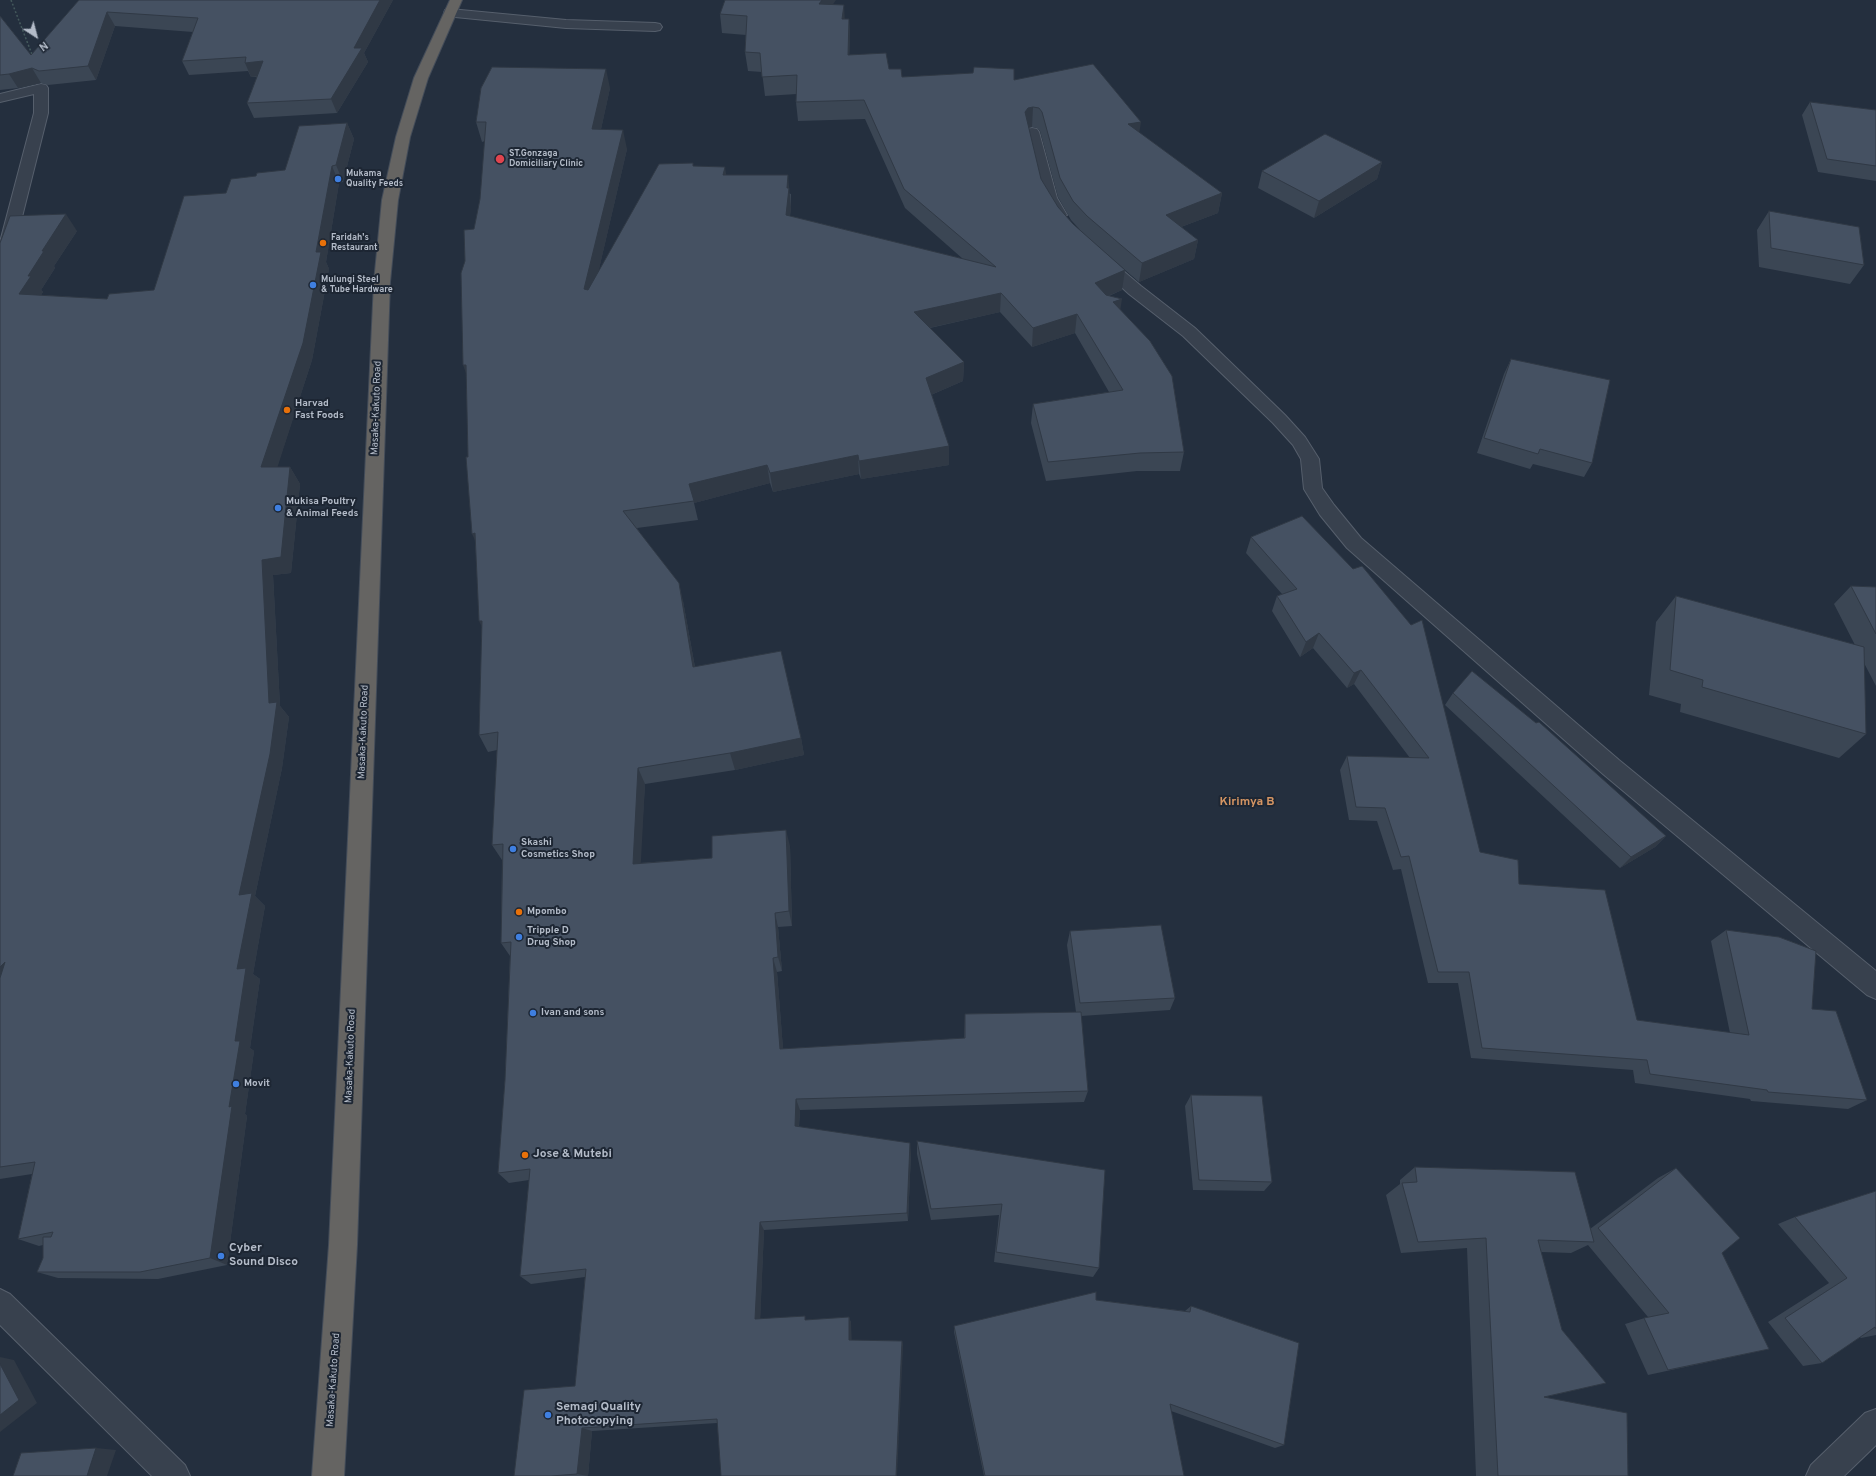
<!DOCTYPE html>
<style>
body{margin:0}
#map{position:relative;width:1876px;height:1476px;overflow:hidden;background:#242f3e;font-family:Overpass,sans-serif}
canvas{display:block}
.north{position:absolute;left:16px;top:16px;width:40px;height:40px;-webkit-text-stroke:3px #1d2633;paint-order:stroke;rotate:144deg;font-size:11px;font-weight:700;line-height:16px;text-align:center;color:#b4bcc9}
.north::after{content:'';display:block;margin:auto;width:14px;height:18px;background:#b4bcc9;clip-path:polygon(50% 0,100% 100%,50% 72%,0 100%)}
</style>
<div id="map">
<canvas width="1876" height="1476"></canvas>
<div class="north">N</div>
</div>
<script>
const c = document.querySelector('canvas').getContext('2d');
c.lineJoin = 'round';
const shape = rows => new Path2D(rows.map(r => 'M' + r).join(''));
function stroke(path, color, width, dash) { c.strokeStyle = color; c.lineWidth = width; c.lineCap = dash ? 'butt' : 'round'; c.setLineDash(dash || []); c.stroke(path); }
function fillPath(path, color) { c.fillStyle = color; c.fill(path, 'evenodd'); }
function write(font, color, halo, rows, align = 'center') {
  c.font = font + ' Overpass,sans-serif'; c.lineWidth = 4; c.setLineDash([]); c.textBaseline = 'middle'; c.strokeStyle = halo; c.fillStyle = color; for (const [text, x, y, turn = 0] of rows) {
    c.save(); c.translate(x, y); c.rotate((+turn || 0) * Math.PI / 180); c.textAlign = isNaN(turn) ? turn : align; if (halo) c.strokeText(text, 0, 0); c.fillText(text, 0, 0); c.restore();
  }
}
const minor = shape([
 [450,9,566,20,655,23,660,24,662,27,660,30,655,31,566,28,445,16,444,13,445,10,450,9],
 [41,84,46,85,48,88,48,113,12,257,6,266,0,268,0,242,34,113,34,94,0,102,0,94,41,84],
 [1032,128,1037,129,1039,132,1057,198,1067,215,1064,218,1059,220,1054,218,1041,198,1025,132,1027,129,1032,128],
 [1101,255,1107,257,1141,286,1195,328,1285,415,1305,437,1319,459,1322,488,1334,505,1361,538,1619,760,1876,971,1876,999,1867,995,1603,774,1347,548,1320,515,1304,489,1301,459,1293,445,1273,423,1183,336,1129,294,1095,263,1093,260,1095,257,1101,255],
 [0,1289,10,1294,185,1465,190,1476,152,1476,0,1325,0,1289],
 [1876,1409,1876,1445,1844,1476,1806,1476,1811,1465,1865,1413,1876,1409]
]);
const trunk = shape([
 [450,0,462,0,428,78,410,137,398,200,390,282,357,1245,344,1476,312,1476,329,1245,374,282,382,200,396,137,414,78,450,0]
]);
stroke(minor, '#565f6c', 2);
stroke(trunk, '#434c59', 2);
stroke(shape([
 [11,0,33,57]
]), '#44595c', 1.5, [2, 2]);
fillPath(minor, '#38414e');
fillPath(trunk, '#656462');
fillPath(shape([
 [79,0,393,0,364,53,368,62,337,113,254,118,247,103,257,77,251,77,248,71,189,75,182,61,193,32,115,26,96,80,48,85,41,83,18,88,0,90,0,16,31,55],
 [833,4,845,19,849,19,850,37,849,55,889,69,902,77,1014,80,1139,133,1222,193,1218,213,1181,227,1198,240,1194,259,1139,282,1103,251,1122,290,1109,296,1120,310,1184,452,1180,471,1137,471,1046,481,1031,423,1033,404,1109,392,1075,333,1032,347,1000,312,930,328,964,362,963,381,931,395,949,465,861,479,859,474,773,492,770,483,694,503,698,520,637,528,683,601,695,667,801,738,804,755,735,770,645,784,640,863,712,858,790,846,792,926,778,927,782,971,777,972,783,1049,964,1038,965,1014,1076,1012,1067,945,1070,931,1175,998,1170,1010,1081,1016,1088,1091,1084,1102,800,1110,799,1127,911,1153,908,1221,764,1230,760,1319,807,1320,849,1317,851,1323,851,1340,902,1341,903,1346,717,1423,592,1431,588,1476,514,1476,575,1386,585,1277,531,1284,520,1276,529,1180,509,1183,498,1173,505,1080,510,956,501,943,502,860,492,845,497,750,488,752,479,735,482,627,468,457,474,229,480,199,485,141,482,142,476,122,610,88,601,129,627,149,598,273,693,166,726,175,791,194,791,207,790,216,963,259,905,208,865,119,798,121,796,102,797,94,765,96,762,72,748,71,745,52,746,35,722,33,720,14],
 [1029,127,1032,127,1037,128,1040,131,1058,197,1071,220,1083,233,1073,224,1058,207,1041,179],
 [1810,102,1876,110,1876,181,1818,172,1802,115],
 [347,123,354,139,343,182,339,183,326,262,329,269,312,360,277,467,290,467,300,484,291,573,273,575,280,706,289,717,282,768,255,896,265,906,253,974,260,979,250,1048,254,1051,245,1114,247,1116,227,1265,158,1279,58,1278,37,1272,43,1258,43,1245,39,1246,18,1239,32,1174,0,1179,0,243,77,231,54,266,55,268,41,290,43,292,41,295,107,299,154,290,226,193,256,176,285,170],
 [1382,162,1377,179,1314,218,1258,188,1262,171],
 [1769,211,1864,265,1850,284,1759,267,1757,230],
 [1511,359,1592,463,1584,477,1533,464,1530,469,1477,453,1504,374],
 [1302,516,1480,852,1519,884,1637,1020,1730,1033,1711,941,1726,930,1812,1009,1867,1100,1848,1109,1751,1101,1750,1099,1635,1083,1633,1070,1471,1058,1458,983,1428,983,1401,869,1393,870,1377,821,1349,820,1340,770,1347,756,1410,758,1354,684,1347,688,1313,648,1300,657,1272,611,1277,596,1282,594,1246,553,1251,537],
 [1851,586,1876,587,1876,686,1864,663,1866,734,1839,758,1680,712,1681,704,1649,695,1656,622,1676,596,1855,645,1834,604],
 [1453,693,1666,836,1655,847,1620,868,1445,705],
 [1191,1095,1272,1182,1264,1191,1193,1190,1185,1106],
 [917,1141,1099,1268,1093,1277,994,1262,999,1215,931,1220,917,1154],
 [1415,1167,1590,1229,1658,1178,1676,1168,1722,1253,1769,1349,1648,1375,1625,1324,1648,1317,1588,1245,1571,1253,1541,1252,1562,1330,1606,1383,1545,1397,1628,1476,1476,1476,1467,1248,1401,1253,1386,1195,1400,1184,1400,1180],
 [1876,1191,1876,1335,1861,1338,1860,1337,1822,1363,1803,1366,1768,1322,1829,1283,1778,1224,1795,1217],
 [1096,1300,1185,1311,1191,1306,1284,1445,1275,1448,1171,1411,1184,1476,984,1476,954,1332,954,1326]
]), '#3b4654');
fillPath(shape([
 [380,0,393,0,364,53,368,62,337,113,331,99,354,48],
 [822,0,836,0,820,23,819,4],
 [844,5,845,23,842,19],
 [107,12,115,26,96,80,88,66],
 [849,19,850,37,849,74,848,55],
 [263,61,270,75,251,77,245,63],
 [32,68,41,83,18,88,9,74],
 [606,69,610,88,597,148,592,129],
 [1033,107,1032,127,1027,128,1025,112,1028,108],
 [1141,122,1138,141,1128,124],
 [347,123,354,139,343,182,336,165],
 [623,130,627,149,590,308,584,289],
 [1382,162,1377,179,1314,218,1319,201],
 [332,166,339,183,326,262,329,269,312,360,272,484,261,467,316,252],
 [725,167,728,186,723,175],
 [788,175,791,207,788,234,786,215,787,188],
 [1222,193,1218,213,1162,234,1166,215],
 [66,214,77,231,54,266,55,268,41,290,43,292,31,311,19,294,28,276,42,251],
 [1198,240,1194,259,1139,282,1142,263],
 [1125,270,1122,290,1093,302,1095,283],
 [1001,293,1000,312,915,331,914,312],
 [1122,299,1119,318,1113,302],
 [1077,314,1075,333,1032,347,1033,328],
 [964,362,963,381,926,397,926,378],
 [463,365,466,365,470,384],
 [949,446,949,465,861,479,859,461],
 [858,455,859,474,773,492,770,473],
 [767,465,770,483,694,503,689,484],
 [290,467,300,484,291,573,273,575,280,706,289,717,282,768,255,896,265,906,253,974,260,979,250,1048,254,1051,245,1114,247,1116,227,1265,210,1258,229,1107,235,1041,239,895,269,703,262,560],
 [475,533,481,552,472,534],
 [679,583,683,601,698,685,693,667],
 [479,621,482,621,488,639],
 [1319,633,1313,648,1300,657,1306,642],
 [1361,670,1354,684,1347,688,1354,673],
 [801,738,804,755,735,770,730,753],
 [638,768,645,784,640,879,633,864],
 [786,830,790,846,792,926,789,911],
 [1666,836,1655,847,1620,868,1631,857],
 [775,913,778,927,782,971,778,957],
 [773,958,777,972,784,1061,780,1049],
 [5,962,0,997,0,967],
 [796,1099,800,1110,798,1136,795,1126],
 [910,1143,911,1153,908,1221,907,1213],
 [760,1222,764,1230,760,1325,755,1319],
 [849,1317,851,1323,852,1346,849,1340],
 [902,1341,903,1346,897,1476,896,1476],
 [0,1357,14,1360,37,1403,0,1432],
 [582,1428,592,1431,588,1476,577,1474],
 [96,1448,116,1450,107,1476,87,1476]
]), '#303945');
const building = shape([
 [79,0,380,0,354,48,362,48,331,99,247,103,263,61,245,63,246,57,182,61,198,18,107,12,88,66,39,71,32,68,9,74,0,75,0,16,31,55,79,0],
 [725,0,822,0,819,4,844,5,842,19,849,19,848,55,886,53,889,69,901,69,902,77,973,73,974,67,1014,69,1014,80,1093,64,1141,122,1128,124,1222,193,1166,215,1198,240,1142,263,1087,216,1073,201,1060,178,1042,112,1039,108,1033,107,1028,108,1025,112,1041,179,1058,207,1073,224,1125,270,1095,283,1106,295,1122,299,1113,302,1150,341,1172,376,1184,452,1140,453,1048,462,1033,404,1123,390,1077,314,1033,328,1001,293,914,312,964,362,926,378,949,446,859,461,858,455,770,473,767,465,689,484,694,501,623,511,679,583,693,667,781,651,801,738,730,753,638,768,633,864,712,858,712,836,786,830,789,911,775,913,778,957,773,958,780,1049,965,1038,965,1014,1081,1012,1088,1091,796,1099,795,1126,910,1143,907,1213,760,1222,755,1319,805,1316,805,1320,849,1317,849,1340,902,1341,896,1476,721,1476,717,1419,582,1428,577,1474,551,1476,514,1476,524,1390,575,1386,586,1269,520,1276,530,1169,498,1173,505,1080,511,942,501,943,503,844,492,845,498,732,479,735,482,621,479,621,475,533,472,534,466,457,468,457,466,365,463,365,461,273,465,261,464,230,474,229,480,199,486,122,476,122,481,88,492,67,606,69,592,129,623,130,584,289,588,290,659,164,693,163,693,166,725,167,723,175,788,175,787,188,789,188,786,215,996,267,904,189,864,100,796,102,797,75,762,77,760,53,745,52,747,16,720,14,725,0],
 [1810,102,1876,110,1876,166,1827,159,1810,102],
 [347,123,336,165,332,166,316,252,321,252,303,343,261,467,290,467,281,557,262,560,269,703,277,702,270,754,239,895,252,893,237,969,246,968,235,1041,240,1041,229,1107,232,1106,210,1258,140,1272,37,1272,43,1258,43,1237,51,1237,53,1232,18,1239,35,1162,0,1167,0,978,5,962,0,967,0,243,10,216,66,214,42,251,44,251,28,276,31,276,19,294,107,299,109,294,154,290,184,196,226,193,231,179,256,176,257,173,285,170,299,126,347,123],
 [1325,134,1382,162,1319,201,1262,171,1325,134],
 [1769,211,1859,227,1864,265,1771,248,1769,211],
 [1511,359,1610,380,1592,463,1540,449,1538,454,1484,438,1511,359],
 [1302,516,1353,569,1362,566,1411,625,1422,620,1480,852,1518,860,1519,884,1605,890,1637,1020,1749,1035,1726,930,1779,937,1816,951,1812,1009,1836,1011,1867,1100,1768,1092,1767,1090,1650,1074,1647,1060,1482,1048,1469,972,1438,972,1409,856,1401,857,1385,808,1356,807,1347,756,1429,758,1361,670,1354,673,1319,633,1306,642,1277,596,1297,589,1251,537,1302,516],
 [1851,586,1876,587,1876,634,1851,586],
 [1676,596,1864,647,1866,734,1702,687,1703,680,1670,670,1676,596],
 [1472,671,1536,723,1539,722,1666,836,1631,857,1453,693,1472,671],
 [1161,925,1175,998,1080,1003,1070,931,1161,925],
 [1191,1095,1262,1096,1272,1182,1199,1180,1191,1095],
 [917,1141,1105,1170,1099,1268,996,1252,1002,1204,931,1209,917,1141],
 [1415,1167,1575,1172,1594,1242,1538,1240,1562,1330,1606,1383,1544,1397,1627,1413,1628,1476,1498,1476,1486,1238,1418,1242,1402,1183,1417,1182,1415,1167],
 [1676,1168,1740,1238,1722,1253,1769,1349,1668,1370,1644,1318,1669,1313,1598,1228,1676,1168],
 [1876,1191,1876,1329,1875,1327,1822,1363,1785,1318,1847,1278,1795,1217,1876,1191],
 [1096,1292,1096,1300,1190,1312,1191,1306,1299,1343,1284,1445,1170,1404,1184,1476,985,1476,954,1326,1096,1292],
 [0,1364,19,1400,0,1415,0,1364],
 [96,1448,87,1476,13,1476,21,1453,96,1448]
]);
fillPath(building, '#455162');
stroke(building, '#303945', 1);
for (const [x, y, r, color] of [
 [500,159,5,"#e0444e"],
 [338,179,4,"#3f7fe0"],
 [323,243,4,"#e8710a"],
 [313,285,4,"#3f7fe0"],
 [287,410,4,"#e8710a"],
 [278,508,4,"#3f7fe0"],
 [513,849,4,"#3f7fe0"],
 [519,912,4,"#e8710a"],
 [519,937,4,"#3f7fe0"],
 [533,1013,4,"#3f7fe0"],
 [236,1084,4,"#3f7fe0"],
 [525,1155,4,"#e8710a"],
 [221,1256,4,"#3f7fe0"],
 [548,1415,4,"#3f7fe0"]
]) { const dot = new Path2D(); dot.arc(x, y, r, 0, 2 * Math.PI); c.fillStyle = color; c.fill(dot); stroke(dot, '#1d2633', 1.5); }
write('bold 9px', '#b4bcc9', '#1d2633', [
 ["ST.Gonzaga",509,154],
 ["Domiciliary Clinic",509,164],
 ["Mukama",346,174],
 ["Quality Feeds",346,184],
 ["Faridah's",331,238],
 ["Restaurant",331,248],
 ["Mulungi Steel",321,280],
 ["& Tube Hardware",321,290]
], 'left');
write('bold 10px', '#b4bcc9', '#1d2633', [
 ["Harvad",295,404],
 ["Fast Foods",295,416],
 ["Mukisa Poultry",286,502],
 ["& Animal Feeds",286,514],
 ["Skashi",521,843],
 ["Cosmetics Shop",521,855],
 ["Mpombo",527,912],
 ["Tripple D",527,931],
 ["Drug Shop",527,943],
 ["Ivan and sons",541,1013],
 ["Movit",244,1084]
], 'left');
write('10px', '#b4bcc9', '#1d2633', [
 ["Masaka-Kakuto Road",377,408,-88],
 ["Masaka-Kakuto Road",364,732,-88],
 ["Masaka-Kakuto Road",351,1056,-88],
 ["Masaka-Kakuto Road",334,1380,-86]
]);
write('bold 12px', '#d59563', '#1d2633', [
 ["Kirimya B",1247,803]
]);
write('bold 12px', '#b4bcc9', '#1d2633', [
 ["Jose & Mutebi",533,1155],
 ["Cyber",229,1249],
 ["Sound Disco",229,1263],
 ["Semagi Quality",556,1408],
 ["Photocopying",556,1422]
], 'left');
</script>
